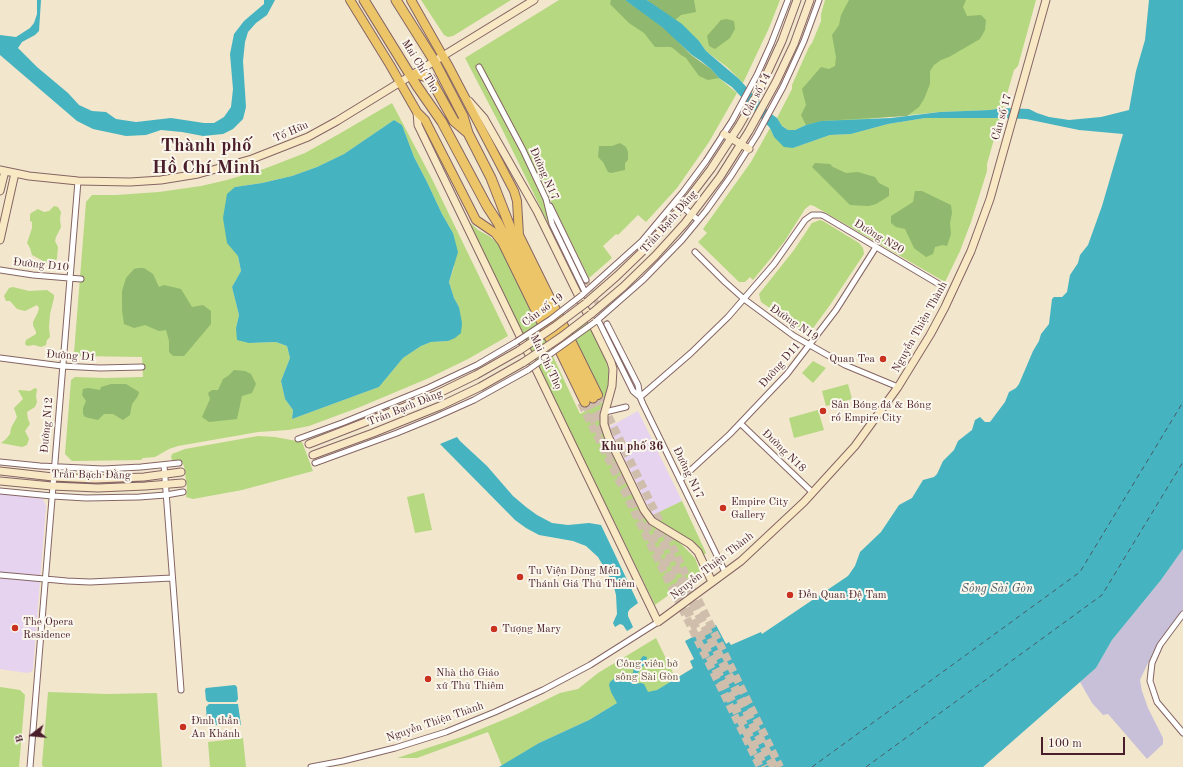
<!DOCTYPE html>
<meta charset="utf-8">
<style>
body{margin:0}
#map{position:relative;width:1183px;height:767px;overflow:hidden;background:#f2e6cd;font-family:"Old Standard TT",serif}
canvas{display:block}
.north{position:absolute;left:12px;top:715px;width:40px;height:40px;-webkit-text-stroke:3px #fbf7ec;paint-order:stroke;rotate:254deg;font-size:11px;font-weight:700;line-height:16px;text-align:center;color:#4a1f2b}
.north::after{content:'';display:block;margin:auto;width:14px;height:18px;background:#4a1f2b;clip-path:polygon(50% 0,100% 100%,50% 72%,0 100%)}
.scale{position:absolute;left:1041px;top:737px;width:84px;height:18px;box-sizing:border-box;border:2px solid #4a1f2b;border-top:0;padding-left:5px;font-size:12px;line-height:14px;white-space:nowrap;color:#4a1f2b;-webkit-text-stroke:3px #fbf7ec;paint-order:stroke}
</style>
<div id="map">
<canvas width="1183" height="767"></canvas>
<div class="north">B</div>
<div class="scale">100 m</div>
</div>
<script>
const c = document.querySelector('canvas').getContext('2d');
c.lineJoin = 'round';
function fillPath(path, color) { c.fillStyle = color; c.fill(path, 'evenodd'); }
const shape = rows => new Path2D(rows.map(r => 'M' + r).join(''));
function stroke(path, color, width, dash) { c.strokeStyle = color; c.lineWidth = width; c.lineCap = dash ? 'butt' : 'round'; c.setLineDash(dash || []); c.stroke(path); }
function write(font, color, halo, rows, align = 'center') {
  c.font = font + ' "Old Standard TT",serif'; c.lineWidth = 4; c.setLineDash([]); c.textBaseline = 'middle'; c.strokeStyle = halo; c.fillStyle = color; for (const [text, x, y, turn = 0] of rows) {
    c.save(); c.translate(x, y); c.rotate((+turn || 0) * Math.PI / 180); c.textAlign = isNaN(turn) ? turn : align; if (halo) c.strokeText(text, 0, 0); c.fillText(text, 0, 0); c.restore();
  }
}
fillPath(shape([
 [638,411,682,501,653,515,647,505,609,427],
 [0,493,43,499,46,506,33,669,31,672,27,673,0,669]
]), '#e6d3f0');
fillPath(shape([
 [1183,549,1183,609,1156,646,1140,680,1142,691,1148,708,1163,738,1163,744,1147,759,1108,714,1103,715,1092,703,1080,682,1096,668,1112,640,1161,580]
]), '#c8c0d8');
fillPath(shape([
 [421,0,511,0,453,36,448,37,444,35],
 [559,0,625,0,737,93,709,142,677,188,646,222,638,215,618,235,616,234,603,246,612,258,589,278,557,213,481,65,478,66,545,200,549,220,548,223,502,129,465,58],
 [647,0,780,0,769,28,743,83,727,67,706,51,699,41,666,14],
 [825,0,1036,0,1018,66,1014,70,1003,108,990,110,940,112,806,125,795,130,788,130,782,126,777,118,792,89,792,85,809,47,812,43,821,21,821,14],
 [392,103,432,179,508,336,468,359,429,378,360,407,309,426,288,430,258,432,178,446,169,449,155,457,143,458,141,460,72,461,65,454,71,380,75,377,105,378,143,377,142,357,77,356,74,353,86,202,92,195,116,195,159,192,201,186,227,180,264,169,305,153,339,134],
 [394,120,402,125,414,157,427,182,442,214,453,233,454,267,449,282,454,298,459,307,448,341,431,342,421,346,403,358,379,387,292,419,293,410,285,399,281,381,290,358,287,346,276,342,249,343,236,328,239,315,232,287,241,271,238,256,235,187,262,183,292,176,317,167,344,154],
 [925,118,1000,118,987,164,987,171,971,222,960,251,945,282,814,206,810,205,805,209,784,242,753,280,750,277,745,282,739,282,698,242,707,233,703,229,751,162,770,128,774,137,793,148,830,135,851,134,888,124],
 [54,206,58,207,61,212,60,219,61,227,56,237,55,241,58,247,57,259,51,264,47,263,32,255,30,248,27,243,32,228,32,222,30,221,30,215,31,213,38,209,44,212,49,211],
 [467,220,478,230,489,236,502,247,580,414,603,402,568,330,586,321,605,357,611,379,600,420,601,425,650,523,678,541,695,558,700,572,655,605],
 [820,220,823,221,859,243,863,248,864,254,830,305,811,331,807,333,761,302,759,294,794,250,812,223],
 [13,287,29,291,47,290,54,295,54,298,50,314,49,327,50,337,47,340,46,345,41,347,34,345,27,346,25,344,26,340,36,334,36,332,33,325,33,322,38,312,39,308,37,305,25,311,17,309,10,301,6,301,4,296,9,288],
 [813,361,826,368,813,383,802,373],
 [848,384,852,399,826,406,822,391],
 [35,388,37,389,36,396,37,402,35,407,27,412,28,419,30,424,25,431,29,439,27,445,22,447,1,443,6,439,10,434,11,428,17,417,14,408,23,399,18,390,30,391],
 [818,410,824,430,794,438,789,418],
 [258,436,275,437,302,442,313,471,242,490,193,499,186,497,187,488,184,466,181,460,172,460,171,457,172,454,185,449],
 [424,493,432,530,415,533,407,497],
 [682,501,706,553,703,556,694,542,681,534,662,525,653,515],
 [656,638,676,679,657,690,617,703,589,720,539,743,502,766,488,732,417,758,397,758,464,736,515,715,560,693,578,689,598,673],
 [0,687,20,690,25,695,19,767,0,767],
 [48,692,108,694,157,693,162,767,43,767,42,764],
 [243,738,246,767,210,767,208,742]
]), '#b5d880');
fillPath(shape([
 [611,0,625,0,650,17,671,34,691,55,711,69,719,78,708,80,699,76,686,58,681,55,674,49,671,47,655,47,644,33,629,23,610,4],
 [647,0,694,0,696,12,681,15,675,20],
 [849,0,966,0,963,7,967,16,981,15,986,20,985,30,980,39,949,57,941,60,934,65,930,71,930,84,924,99,919,107,907,116,821,121,806,125,801,115,806,105,802,89,821,67,829,69,835,66,836,57,832,35,839,25,841,15],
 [727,19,734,21,735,29,730,38,715,49,709,46,707,36,721,20],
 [620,143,626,147,628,152,628,160,625,163,625,170,611,173,608,172,603,162,598,157,599,146,612,146],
 [815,163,830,164,833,167,846,173,858,172,875,177,879,183,889,188,889,196,876,204,869,206,850,205,812,167],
 [915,191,922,191,951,205,952,213,950,223,951,234,947,246,943,245,935,247,933,254,926,257,914,248,905,229,896,227,891,223,891,216,913,202],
 [138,268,144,268,153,274,159,287,164,285,181,289,192,307,203,305,211,311,211,324,184,356,173,356,169,352,169,341,166,330,159,331,145,325,134,328,124,324,122,310,122,291,126,278,134,269],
 [234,370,245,371,251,374,256,384,252,393,242,396,237,419,209,422,202,417,210,399,208,393,212,390,218,390,223,379,228,376],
 [111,384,126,384,139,392,138,396,132,404,130,415,123,420,113,414,104,414,98,420,85,417,83,414,83,408,86,401,82,395,83,389,88,388,100,390,101,387]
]), '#90b86e');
fillPath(shape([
 [37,0,41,0,39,31,35,35,22,42,18,48,37,67,68,93,79,105,92,111,106,112,116,119,136,122,171,118,204,123,214,123,224,117,231,107,233,89,230,54,234,34,244,21,264,4,264,0,275,0,267,15,256,23,248,32,245,42,243,61,246,107,243,119,233,129,223,134,203,136,182,132,161,130,146,135,126,136,93,129,77,121,0,55,0,35,16,37,30,28,34,23,37,14],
 [625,0,647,0,682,24,699,41,706,51,739,79,770,113,777,118,782,126,788,130,795,130,806,125,821,121,891,118,940,112,990,110,1003,108,1029,109,1037,113,1049,117,1069,120,1101,117,1129,110,1136,71,1145,40,1149,0,1183,0,1183,549,1161,580,1112,640,1096,668,983,767,499,767,539,743,589,720,617,703,611,692,609,685,610,682,615,678,632,676,634,668,643,656,647,657,646,663,639,671,632,684,641,683,644,684,648,692,657,690,693,668,690,661,694,659,685,641,716,625,726,644,729,642,731,645,761,632,762,634,848,576,855,566,860,552,881,532,899,505,912,498,923,480,934,477,937,474,943,461,954,450,958,441,972,430,975,420,980,417,985,422,990,422,1005,402,1009,392,1016,388,1019,384,1033,351,1039,341,1041,334,1049,324,1052,299,1054,297,1062,297,1067,292,1070,275,1078,263,1080,255,1088,245,1102,206,1123,134,1079,130,1026,119,1000,118,925,118,888,124,851,134,830,135,793,148,784,147,774,137,770,128,732,87,719,78,711,69,701,61,692,55,662,27],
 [394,120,402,125,414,157,427,182,442,214,453,233,458,252,449,282,454,298,459,307,462,323,461,333,455,338,448,341,431,342,421,346,403,358,379,387,292,419,293,410,285,399,281,381,290,358,287,346,276,342,249,343,237,340,236,328,239,315,232,287,241,271,238,256,227,243,223,218,227,194,235,187,262,183,292,176,317,167,344,154],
 [457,437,460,441,487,466,513,496,526,507,537,515,552,523,568,525,589,523,601,525,638,603,630,609,628,612,628,616,633,627,632,628,627,631,623,625,620,624,615,627,613,623,617,614,616,595,613,583,598,557,586,546,573,541,539,535,526,528,515,520,440,444],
 [235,685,237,687,238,699,236,702,208,702,206,700,205,690,206,688],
 [209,704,238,704,241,725,209,725,207,723,206,707]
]), '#45b3c0');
stroke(shape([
 [812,767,1080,572,1183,402],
 [866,767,1102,595,1183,462]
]), '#485a67', 1, [5, 4]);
stroke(shape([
 [586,280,607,324]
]), '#d0bead', 5, [5, 2.5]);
stroke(shape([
 [598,395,780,767],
 [581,403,760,767]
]), '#d0bead', 8, [8, 4]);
stroke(shape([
 [593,398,606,425],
 [585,402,764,767],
 [651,517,774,767]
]), '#d0bead', 9, [9, 4.5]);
const street = shape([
 [479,67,523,150,546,199,552,224,585,292],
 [676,201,698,220],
 [550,206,586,280],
 [695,252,725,282,744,299,794,336,845,365,898,387],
 [0,270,33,275,81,279],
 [582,295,642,241,683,192,706,161,732,121,757,75,771,44,788,0],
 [598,320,633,391,640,397,643,404,725,572],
 [595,322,644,279,682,240,706,211,731,176,757,135,783,87,804,41,819,0],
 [607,324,638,385,640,397],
 [0,358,62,366,100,368,142,367],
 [640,397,691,353,728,317,774,264,805,220,812,215,821,215,824,216,942,286],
 [605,412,626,407],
 [741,424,813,493],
 [298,439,342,423,428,388,477,365,516,342],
 [0,462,40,466,103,469,141,467,179,463],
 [315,463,397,433,436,417,474,400,528,370],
 [164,465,181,690],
 [680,480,730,434,787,374,836,310,876,247],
 [0,491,52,496,86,498,139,497,166,495,183,492],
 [0,575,67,581,90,582,172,578],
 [1183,614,1160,645,1152,663,1150,681,1157,702,1183,733],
 [30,767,78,181],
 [311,767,343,761,395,748,446,732,495,712,543,690,590,665,658,622]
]);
const secondary = shape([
 [469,101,484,118,537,211,611,362,613,369,612,386,604,415,604,424,608,436,644,510,652,521,690,544,698,552,712,582],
 [417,112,418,125,658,622,741,561,804,502,855,446,898,387,930,335,945,307,971,251,990,199,1046,0],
 [724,134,749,149],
 [0,170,29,176,78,181,130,182,161,180,198,174,252,159,308,137,337,121,534,0],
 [0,191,5,171],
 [0,240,15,173],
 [586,303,617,276,647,247,682,207,711,169,739,126,758,93,782,41,797,0],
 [591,314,623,287,655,256,685,223,720,177,749,131,776,82,794,44,810,0],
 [309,444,435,395,476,375,520,350],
 [313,455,373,433,440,406,480,387,524,362],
 [0,471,53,477,95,479,144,477,181,472],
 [0,481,52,486,98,488,145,486,182,483]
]);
const primary = shape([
 [350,0,390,65,417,112,425,120,472,212,476,220,495,233,502,242,549,338],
 [411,0,449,67,514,191,517,201,519,235,598,395]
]);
const highway = shape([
 [364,0,417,86,442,122,487,206,498,223,585,402],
 [396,0,435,62,463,116,468,133,491,178,514,237,593,398],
 [412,76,417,74,430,78,454,121,468,133]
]);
stroke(street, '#856564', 7);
stroke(secondary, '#856564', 9);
stroke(primary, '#856564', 10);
stroke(highway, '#856564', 11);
stroke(street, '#fff', 5);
stroke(secondary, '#f8e8c3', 7);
stroke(primary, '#edc569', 8);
stroke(highway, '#edc569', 9);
const streetBridge = shape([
 [516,342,551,319,582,295],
 [528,370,595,322]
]);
const secondaryBridge = shape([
 [520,350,554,327,586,303],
 [524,362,561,337,591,314]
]);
stroke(streetBridge, '#856564', 7, []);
stroke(secondaryBridge, '#856564', 9, []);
stroke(streetBridge, '#fff', 5);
stroke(secondaryBridge, '#f8e8c3', 7);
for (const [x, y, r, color] of [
 [883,359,4,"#c8321e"],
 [823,411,4,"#c8321e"],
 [723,508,4,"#c8321e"],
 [520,577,4,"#c8321e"],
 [790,595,4,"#c8321e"],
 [15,628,4,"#c8321e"],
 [494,629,4,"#c8321e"],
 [428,679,4,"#c8321e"],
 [183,727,4,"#c8321e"]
]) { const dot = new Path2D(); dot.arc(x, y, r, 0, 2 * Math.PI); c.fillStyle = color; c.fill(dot); stroke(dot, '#fbf7ec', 1.5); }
write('11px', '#4a1f2b', '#fbf7ec', [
 ["Mai Chí Thọ",420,66,58],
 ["Cầu số 14",757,95,-62],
 ["Cầu số 17",1002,117,-74],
 ["Tố Hữu",291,132,-24],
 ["Đường N17",544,174,66],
 ["Trần Bạch Đằng",669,222,-49],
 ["Đường N20",879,237,31],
 ["Đường D10",41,265,6],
 ["Cầu số 19",543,310,-36],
 ["Đường N19",794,323,34],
 ["Nguyễn Thiện Thành",920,327,-61],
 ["Đường D1",71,356,4],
 ["Mai Chí Thọ",546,362,64],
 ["Đường D11",780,365,-49],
 ["Trần Bạch Đằng",405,408,-22],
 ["Đường N12",47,425,-85],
 ["Đường N18",784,451,44],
 ["Đường N17",688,473,64],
 ["Trần Bạch Đằng",91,475,1],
 ["Nguyễn Thiện Thành",712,566,-38],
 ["Nguyễn Thiện Thành",435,722,-19]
]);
write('11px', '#4a1f2b', '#fbf7ec', [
 ["Quan Tea",875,359,"right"],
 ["Sân Bóng đá & Bóng",831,405],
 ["rổ Empire City",831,418],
 ["Empire City",731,502],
 ["Gallery",731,515],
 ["Tu Viện Dòng Mến",528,571],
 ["Thánh Giá Thủ Thiêm",528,584],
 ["Đền Quan Đệ Tam",798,595],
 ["The Opera",23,622],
 ["Residence",23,635],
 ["Tượng Mary",502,629],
 ["Nhà thờ Giáo",436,673],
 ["xứ Thủ Thiêm",436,686],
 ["Đình thần",191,721],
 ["An Khánh",191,734]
], 'left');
write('11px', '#654d40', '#fbf7ec', [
 ["Công viên bờ",647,664],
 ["sông Sài Gòn",647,677]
]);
write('bold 12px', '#4a1f2b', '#fbf7ec', [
 ["Khu phố 36",632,447]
]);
write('italic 12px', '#485a67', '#fbf7ec', [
 ["Sông Sài Gòn",997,589]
]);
write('bold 19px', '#4a1f2b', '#fbf7ec', [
 ["Thành phố",206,146],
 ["Hồ Chí Minh",206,168]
]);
</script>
